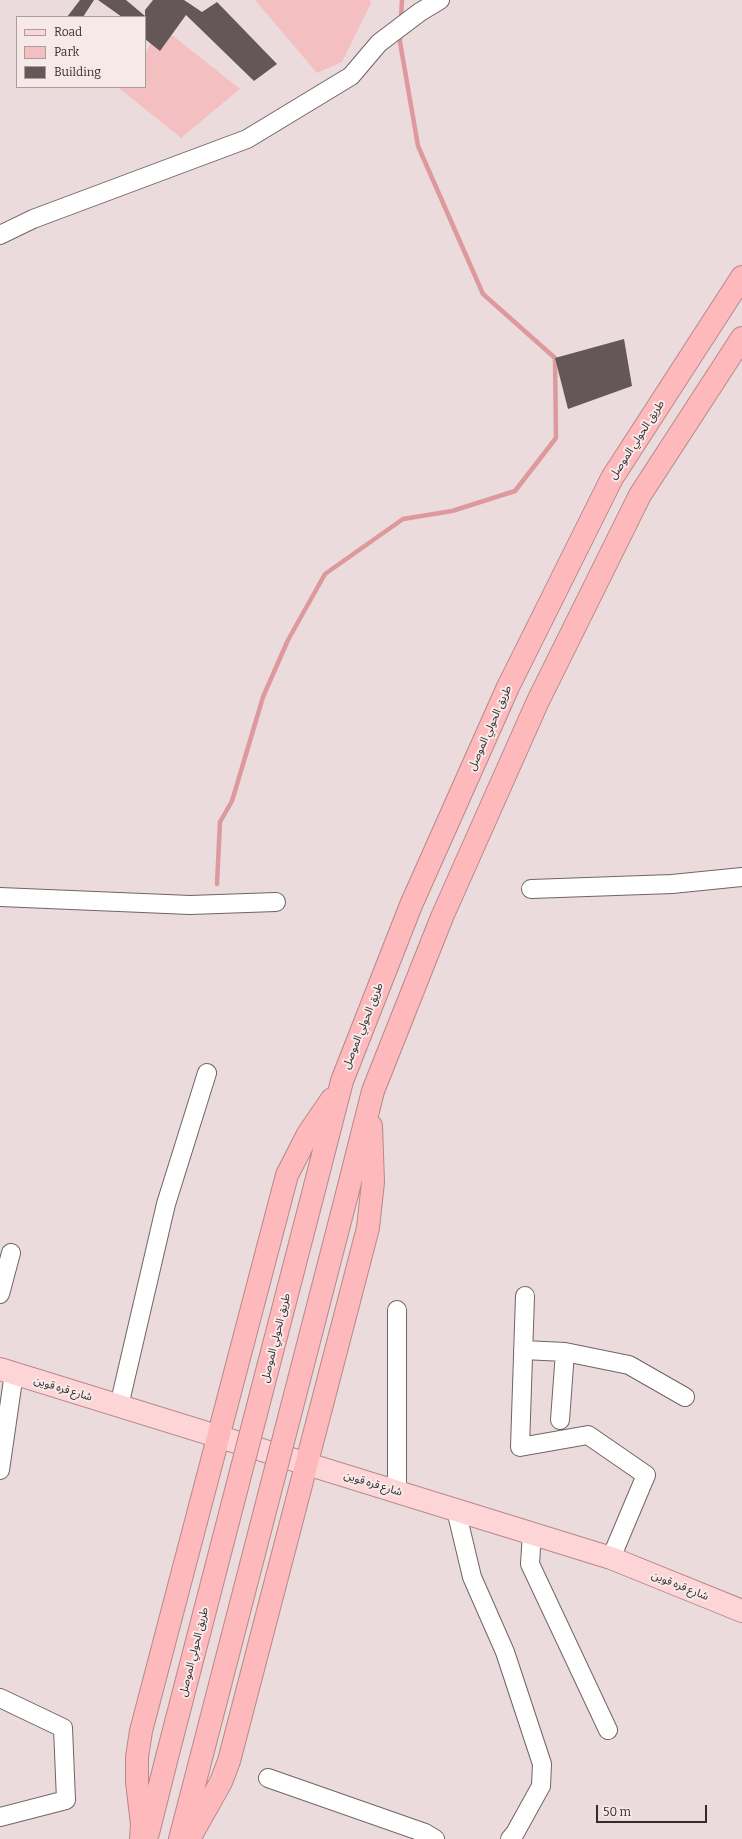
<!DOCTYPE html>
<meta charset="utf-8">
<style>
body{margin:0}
#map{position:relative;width:742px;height:1839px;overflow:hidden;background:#ebdbdc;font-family:Bitter,serif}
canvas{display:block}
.legend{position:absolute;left:16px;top:16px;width:130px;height:72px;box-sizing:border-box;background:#f8e9e9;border:1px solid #a99d9d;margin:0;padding:5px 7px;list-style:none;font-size:12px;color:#322c2c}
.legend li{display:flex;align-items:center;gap:8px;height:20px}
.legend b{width:20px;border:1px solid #a99d9d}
.scale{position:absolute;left:596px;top:1805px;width:111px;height:18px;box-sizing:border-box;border:2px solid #322c2c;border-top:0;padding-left:5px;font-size:12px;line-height:14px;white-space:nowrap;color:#322c2c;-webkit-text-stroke:3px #f8e9e9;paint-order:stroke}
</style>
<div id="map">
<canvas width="742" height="1839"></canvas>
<ul class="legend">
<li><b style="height:5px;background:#fed5d7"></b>Road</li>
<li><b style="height:11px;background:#f4bfc1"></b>Park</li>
<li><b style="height:11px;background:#635757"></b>Building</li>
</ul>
<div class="scale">50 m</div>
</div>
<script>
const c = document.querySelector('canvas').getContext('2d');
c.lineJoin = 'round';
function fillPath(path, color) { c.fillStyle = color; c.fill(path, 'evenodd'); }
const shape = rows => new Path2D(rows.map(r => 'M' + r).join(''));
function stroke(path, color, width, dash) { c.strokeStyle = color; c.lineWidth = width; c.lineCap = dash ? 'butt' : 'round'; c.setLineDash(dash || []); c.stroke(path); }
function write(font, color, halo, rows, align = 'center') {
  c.font = font + ' Bitter,"Noto Sans Arabic",serif'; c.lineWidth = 4; c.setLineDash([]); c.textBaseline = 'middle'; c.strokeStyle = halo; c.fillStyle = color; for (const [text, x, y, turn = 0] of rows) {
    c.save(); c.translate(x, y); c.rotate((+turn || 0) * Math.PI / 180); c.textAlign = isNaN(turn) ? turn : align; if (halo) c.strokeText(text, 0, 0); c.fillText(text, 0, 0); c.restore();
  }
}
fillPath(shape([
 [255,0,370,0,371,3,342,62,317,73],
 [172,35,240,89,181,138,119,88,145,87,145,54,151,43,160,50]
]), '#f4bfc1');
stroke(shape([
 [401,20,402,0],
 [217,884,220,822,232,801,263,697,288,640,325,574,403,519,452,511,515,491,556,438,555,358,483,294,418,146,400,42,400,34]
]), '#dd999d', 4.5);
fillPath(shape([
 [80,0,94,0,83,17,67,17],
 [98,0,126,0,145,16,145,10,153,0,184,0,202,12,217,2,277,64,254,81,186,15,160,51,145,39,145,17,122,17],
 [624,339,632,386,568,409,555,358]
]), '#635757');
const street = shape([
 [0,235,33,219,247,139,351,76,379,43,420,12,440,0],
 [531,889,672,884,742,877],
 [0,897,190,905,276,902],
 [0,1294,11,1253],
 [525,1296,520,1447,588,1435,646,1475,611,1558],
 [397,1310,397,1492],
 [523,1350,565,1352,560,1420],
 [565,1352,629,1365,685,1397],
 [119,1406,166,1204,207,1073],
 [0,1470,14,1373],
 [456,1510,472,1577,505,1652,542,1764,541,1786,515,1833,510,1839],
 [532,1533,530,1564,608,1730],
 [0,1698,63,1728,66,1800,0,1817],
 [268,1778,425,1833,435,1839]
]);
const primary = shape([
 [0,1369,611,1558,742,1611]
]);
const highway = shape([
 [315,1186,342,1081,411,905,508,687,612,478,742,277],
 [347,1194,373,1091,442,917,538,701,640,495,742,338],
 [148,1833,167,1757],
 [141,1839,142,1824,137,1782,137,1757,141,1731,287,1175,308,1134,332,1099],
 [180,1839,199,1766],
 [189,1839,221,1782,229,1761,368,1228,373,1182,371,1126]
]);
stroke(street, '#716465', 20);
stroke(primary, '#b7888a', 24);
stroke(highway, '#b7888a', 24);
stroke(street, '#fff', 18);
stroke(primary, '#fed5d7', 22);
stroke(highway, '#feb9bc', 22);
const highwayBridge = shape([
 [167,1757,315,1186],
 [199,1766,347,1194]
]);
stroke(highwayBridge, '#b7888a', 24, []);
stroke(highwayBridge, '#feb9bc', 22);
write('11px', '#322c2c', '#f8e9e9', [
 ["طريق الحولي الموصل",637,440,-57],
 ["طريق الحولي الموصل",490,728,-66],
 ["طريق الحولي الموصل",363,1026,-68],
 ["طريق الحولي الموصل",276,1338,-76],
 ["شارع قره قوين",63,1389,17],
 ["شارع قره قوين",373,1484,17],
 ["شارع قره قوين",680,1586,22],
 ["طريق الحولي الموصل",194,1652,-76]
]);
</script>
